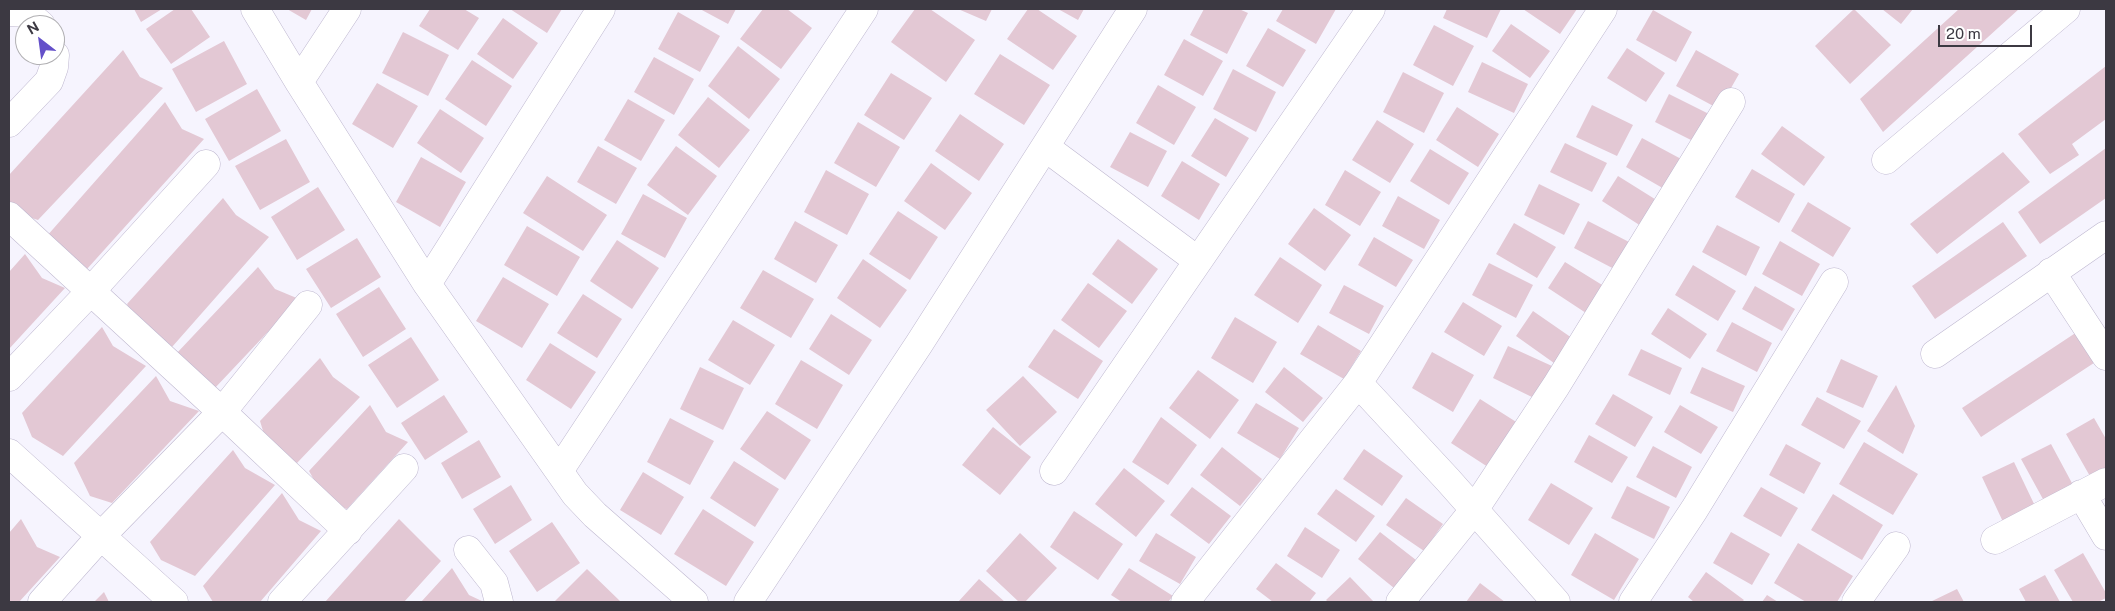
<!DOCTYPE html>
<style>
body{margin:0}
#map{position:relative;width:2115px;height:611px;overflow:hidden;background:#f6f4fe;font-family:"Public Sans",sans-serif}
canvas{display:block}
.frame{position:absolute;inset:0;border:10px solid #3c3942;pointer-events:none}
.north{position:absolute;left:15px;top:15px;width:50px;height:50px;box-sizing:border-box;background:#fff;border:1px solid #b1b0b3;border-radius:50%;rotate:330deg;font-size:14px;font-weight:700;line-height:20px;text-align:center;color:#3c3942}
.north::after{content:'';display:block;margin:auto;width:18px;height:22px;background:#6450c9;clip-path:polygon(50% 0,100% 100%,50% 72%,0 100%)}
.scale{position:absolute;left:1938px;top:25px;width:94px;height:22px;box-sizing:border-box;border:2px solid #3c3942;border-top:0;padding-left:6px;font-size:15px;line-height:18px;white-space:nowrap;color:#3c3942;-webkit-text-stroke:4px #fff;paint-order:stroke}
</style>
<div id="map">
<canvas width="2115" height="611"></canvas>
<div class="frame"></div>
<div class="north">N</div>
<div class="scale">20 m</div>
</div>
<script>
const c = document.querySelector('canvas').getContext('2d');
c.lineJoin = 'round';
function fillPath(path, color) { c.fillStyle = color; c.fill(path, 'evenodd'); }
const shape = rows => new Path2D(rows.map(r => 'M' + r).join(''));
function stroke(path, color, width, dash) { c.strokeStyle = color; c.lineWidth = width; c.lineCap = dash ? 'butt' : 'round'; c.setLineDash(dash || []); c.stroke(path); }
fillPath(shape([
 [134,9,162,9,141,22],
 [175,9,191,9,210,37,171,64,146,29],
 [287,9,312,9,306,20],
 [430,9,464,9,479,18,458,50,419,26],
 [510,9,562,9,547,33],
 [700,9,736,9,728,24],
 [763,9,787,9,812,28,781,69,740,39],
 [915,9,930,9,975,40,946,82,891,42],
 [958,9,992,9,986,21],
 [1028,9,1037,9,1077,36,1053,70,1007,39],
 [1058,9,1084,9,1078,20],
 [1204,9,1239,9,1248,13,1227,54,1190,35],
 [1283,9,1336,9,1316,44,1276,21],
 [1447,9,1501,9,1487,38,1443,18],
 [1523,9,1577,9,1560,34],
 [1854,9,1891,45,1850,84,1815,46],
 [1882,9,1913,9,1901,24],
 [1959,9,2019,9,1883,132,1860,99],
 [1653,10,1692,32,1676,62,1636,40],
 [678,12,720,36,700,72,658,49],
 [503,18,538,43,513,79,477,54],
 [1511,24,1550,51,1530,78,1492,51],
 [1434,25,1474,46,1453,86,1413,65],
 [1268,28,1306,50,1283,87,1246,66],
 [403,32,449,55,428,96,382,73],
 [1184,39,1223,61,1203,96,1164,75],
 [224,41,247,84,196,112,172,69],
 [738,46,780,79,749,119,708,86],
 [1627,48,1665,73,1646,102,1607,78],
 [123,50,140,77,163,88,38,220,16,213,9,204,9,175],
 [1696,50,1739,74,1719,109,1676,86],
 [1000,54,1050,85,1024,125,974,94],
 [654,57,694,79,674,115,634,92],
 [472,60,512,86,486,126,445,99],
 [1482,62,1528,84,1514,113,1468,92],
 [2106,66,2106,119,2072,144,2079,155,2050,174,2018,134],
 [1233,69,1276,92,1256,132,1213,109],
 [1403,72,1444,93,1424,133,1383,112],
 [891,73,932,98,904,140,864,115],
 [377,83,418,106,393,148,352,124],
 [1158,85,1196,107,1174,145,1136,123],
 [257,89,281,131,229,161,205,119],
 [1669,94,1711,115,1697,143,1655,122],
 [708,97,750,130,719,168,678,135],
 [628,99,665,120,641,161,604,140],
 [165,102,182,129,204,139,87,269,46,237],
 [1592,105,1633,125,1617,156,1576,137],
 [1457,107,1499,134,1478,167,1436,140],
 [440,109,484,138,461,173,417,143],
 [960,114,1004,144,979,181,935,151],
 [1215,118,1249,138,1226,177,1191,156],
 [1377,120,1414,144,1390,183,1352,160],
 [858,122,900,147,876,187,834,163],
 [1782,126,1825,157,1804,186,1761,154],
 [1130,132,1167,151,1148,187,1110,167],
 [1642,138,1683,160,1666,190,1626,167],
 [286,139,310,182,260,210,235,166],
 [1565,143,1607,163,1592,192,1550,172],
 [598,146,637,168,616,204,577,182],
 [676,146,717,176,688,215,647,185],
 [2106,148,2106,198,2040,244,2018,212],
 [1430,149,1469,173,1449,205,1410,181],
 [2003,152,2030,182,1937,254,1910,224],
 [421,157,466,182,440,227,396,202],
 [1182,161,1220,184,1199,220,1161,196],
 [931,163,972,193,945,230,904,201],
 [1752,169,1795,194,1779,223,1735,197],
 [826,170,869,194,847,235,804,212],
 [1345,170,1381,192,1360,226,1325,205],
 [547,176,607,215,583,251,523,213],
 [1618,176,1658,201,1641,226,1602,201],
 [1539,184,1580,204,1564,235,1524,215],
 [318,187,345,230,297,260,271,217],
 [643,194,687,218,665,258,621,234],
 [1398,196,1440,220,1424,249,1382,226],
 [223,198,236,215,269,237,172,347,137,326,127,304],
 [1808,202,1851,228,1833,257,1791,231],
 [1314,208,1351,235,1325,271,1288,244],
 [898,211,938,237,910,280,869,254],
 [795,221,838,245,816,283,774,259],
 [1588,221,1633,244,1618,271,1574,248],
 [2003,222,2027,256,1935,319,1912,286],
 [1514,223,1556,247,1537,278,1496,254],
 [1717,225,1760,247,1746,276,1702,252],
 [527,226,580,257,557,296,504,265],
 [1374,237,1413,260,1396,287,1358,265],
 [357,238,381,277,331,308,306,269],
 [1118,239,1158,269,1132,304,1092,274],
 [617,240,659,268,632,309,590,281],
 [1780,241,1820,264,1802,296,1762,274],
 [25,254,42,278,65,288,9,349,9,272],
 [1280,257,1322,285,1298,323,1254,295],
 [863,259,907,290,880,328,837,298],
 [1565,262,1607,288,1589,315,1548,288],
 [1489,263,1533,285,1516,318,1472,295],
 [1693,265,1736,291,1718,321,1675,295],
 [258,267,275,289,299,299,214,389,176,354],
 [763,270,814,299,791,338,740,308],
 [503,277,549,304,522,348,476,321],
 [1088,283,1127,311,1099,348,1061,320],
 [1344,285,1384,306,1369,334,1329,313],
 [1755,286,1795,309,1782,331,1742,309],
 [379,287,406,329,363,357,336,314],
 [583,294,622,319,597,358,557,333],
 [1463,302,1502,326,1484,356,1444,332],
 [1668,308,1707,334,1690,359,1651,334],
 [1533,311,1572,338,1554,363,1516,336],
 [831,314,872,340,849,375,809,349],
 [1235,317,1277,342,1253,383,1211,358],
 [733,320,775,345,750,385,708,360],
 [1732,322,1772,343,1757,372,1716,351],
 [1318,325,1361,351,1344,379,1300,354],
 [102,327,113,346,146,366,63,456,32,437,22,413],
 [1054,329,1103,361,1078,399,1028,367],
 [2080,330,2100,359,1981,437,1962,408],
 [411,337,439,380,397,408,368,365],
 [550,343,596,372,571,409,526,380],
 [1508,346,1552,366,1536,399,1493,378],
 [1641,349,1682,368,1670,395,1628,375],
 [1432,352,1474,375,1453,412,1412,388],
 [320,358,333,377,360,397,297,463,267,444,260,421],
 [1841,359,1878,376,1863,408,1826,392],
 [801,360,843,385,817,429,775,404],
 [700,367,744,388,723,430,680,409],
 [1284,367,1323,398,1303,422,1265,392],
 [1702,367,1745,386,1733,412,1690,393],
 [1198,370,1239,400,1210,439,1169,408],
 [156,376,170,401,199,411,112,503,90,496,74,463],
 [1023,376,1057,412,1020,446,986,410],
 [1896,385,1915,426,1903,454,1867,431],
 [1613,394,1653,417,1635,447,1595,424],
 [444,395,468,432,425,460,401,423],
 [1817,397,1861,421,1844,449,1801,425],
 [1480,399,1521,425,1491,469,1451,443],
 [1256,403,1299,428,1280,459,1237,433],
 [370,405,386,432,408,442,347,509,326,501,309,471],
 [1680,405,1718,427,1701,454,1664,432],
 [767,411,811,440,785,480,740,449],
 [1161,417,1197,445,1168,485,1132,462],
 [670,418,714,441,690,485,647,462],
 [2094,418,2106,439,2106,469,2091,478,2066,434],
 [993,427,1031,457,1000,495,962,465],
 [1589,435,1628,457,1612,483,1574,462],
 [479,440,501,477,462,499,441,463],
 [1864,442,1918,474,1893,515,1839,484],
 [1786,444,1821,463,1804,494,1769,475],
 [2051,444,2073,485,2044,501,2021,459],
 [1653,446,1692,467,1676,498,1636,477],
 [1222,447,1262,479,1240,506,1200,475],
 [1364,449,1403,476,1382,506,1343,479],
 [233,450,245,468,275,485,195,576,161,560,150,542],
 [734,461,779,489,755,527,710,498],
 [2014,462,2036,508,2004,524,1982,477],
 [1124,468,1165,501,1136,537,1095,504],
 [643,472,684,497,661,535,620,510],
 [1551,483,1593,508,1569,545,1528,520],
 [511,485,532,520,495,544,473,509],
 [1627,486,1670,507,1654,539,1611,518],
 [1192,487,1231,516,1209,544,1170,515],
 [1761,487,1798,508,1781,537,1743,516],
 [1336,489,1375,516,1356,542,1317,514],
 [282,493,299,520,321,531,260,602,213,602,203,586],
 [1833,494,1883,525,1862,560,1811,530],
 [1406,498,1443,524,1424,551,1386,525],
 [703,509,754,542,726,586,674,554],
 [1074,511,1123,544,1098,580,1050,547],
 [21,519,37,547,60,557,19,602,9,602,9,533],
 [399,519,441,561,404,602,325,602],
 [552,522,580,563,537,592,509,551],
 [1305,527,1340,550,1322,578,1287,556],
 [1380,532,1416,560,1394,588,1358,559],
 [1731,532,1770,554,1752,585,1713,563],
 [1020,533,1057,568,1025,602,1019,602,986,571],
 [1156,533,1196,557,1180,584,1139,561],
 [1595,533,1639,559,1614,600,1571,575],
 [1798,543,1853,576,1837,602,1806,602,1774,583],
 [2083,553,2106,593,2106,598,2098,602,2073,602,2054,570],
 [1276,563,1316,593,1309,602,1273,602,1256,589],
 [452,568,469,595,484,602,421,602],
 [1129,568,1173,596,1168,602,1122,602,1111,595],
 [587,569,621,602,554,602],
 [1706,572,1744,600,1742,602,1694,602,1688,597],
 [2045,575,2060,602,2026,602,2019,589],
 [1350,577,1374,602,1328,602,1326,600],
 [979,579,1005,602,958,602],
 [1480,583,1505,602,1466,602],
 [1957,589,1964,602,1930,602],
 [104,592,109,602,94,602],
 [1767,595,1778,602,1762,602]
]), '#e3c8d4');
const minor = shape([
 [255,9,299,82,427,284,575,494,595,515,694,602],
 [9,12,27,13,41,25],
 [299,82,347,9],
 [9,123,49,81,54,67,55,55],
 [1045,147,1197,260],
 [1886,160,2066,9],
 [9,216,222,412,348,531],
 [2051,272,2106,356],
 [427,284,601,9],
 [1935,354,2106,235],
 [9,377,90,292,206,164],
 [1358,383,1448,480,1556,602],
 [9,453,174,602],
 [559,471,864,9],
 [1054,471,1371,9],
 [2081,494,2106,536],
 [1995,540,2106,482],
 [468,550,494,583,499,602],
 [42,602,100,537,222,412,308,305],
 [282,602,404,468],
 [748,602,919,344,1133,9],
 [1185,602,1358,383,1603,9],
 [1400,602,1474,510,1556,386,1731,102],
 [1633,602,1694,510,1834,282],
 [1856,602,1896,546]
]);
stroke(minor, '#beb7cf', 29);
stroke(minor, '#fff', 28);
</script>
